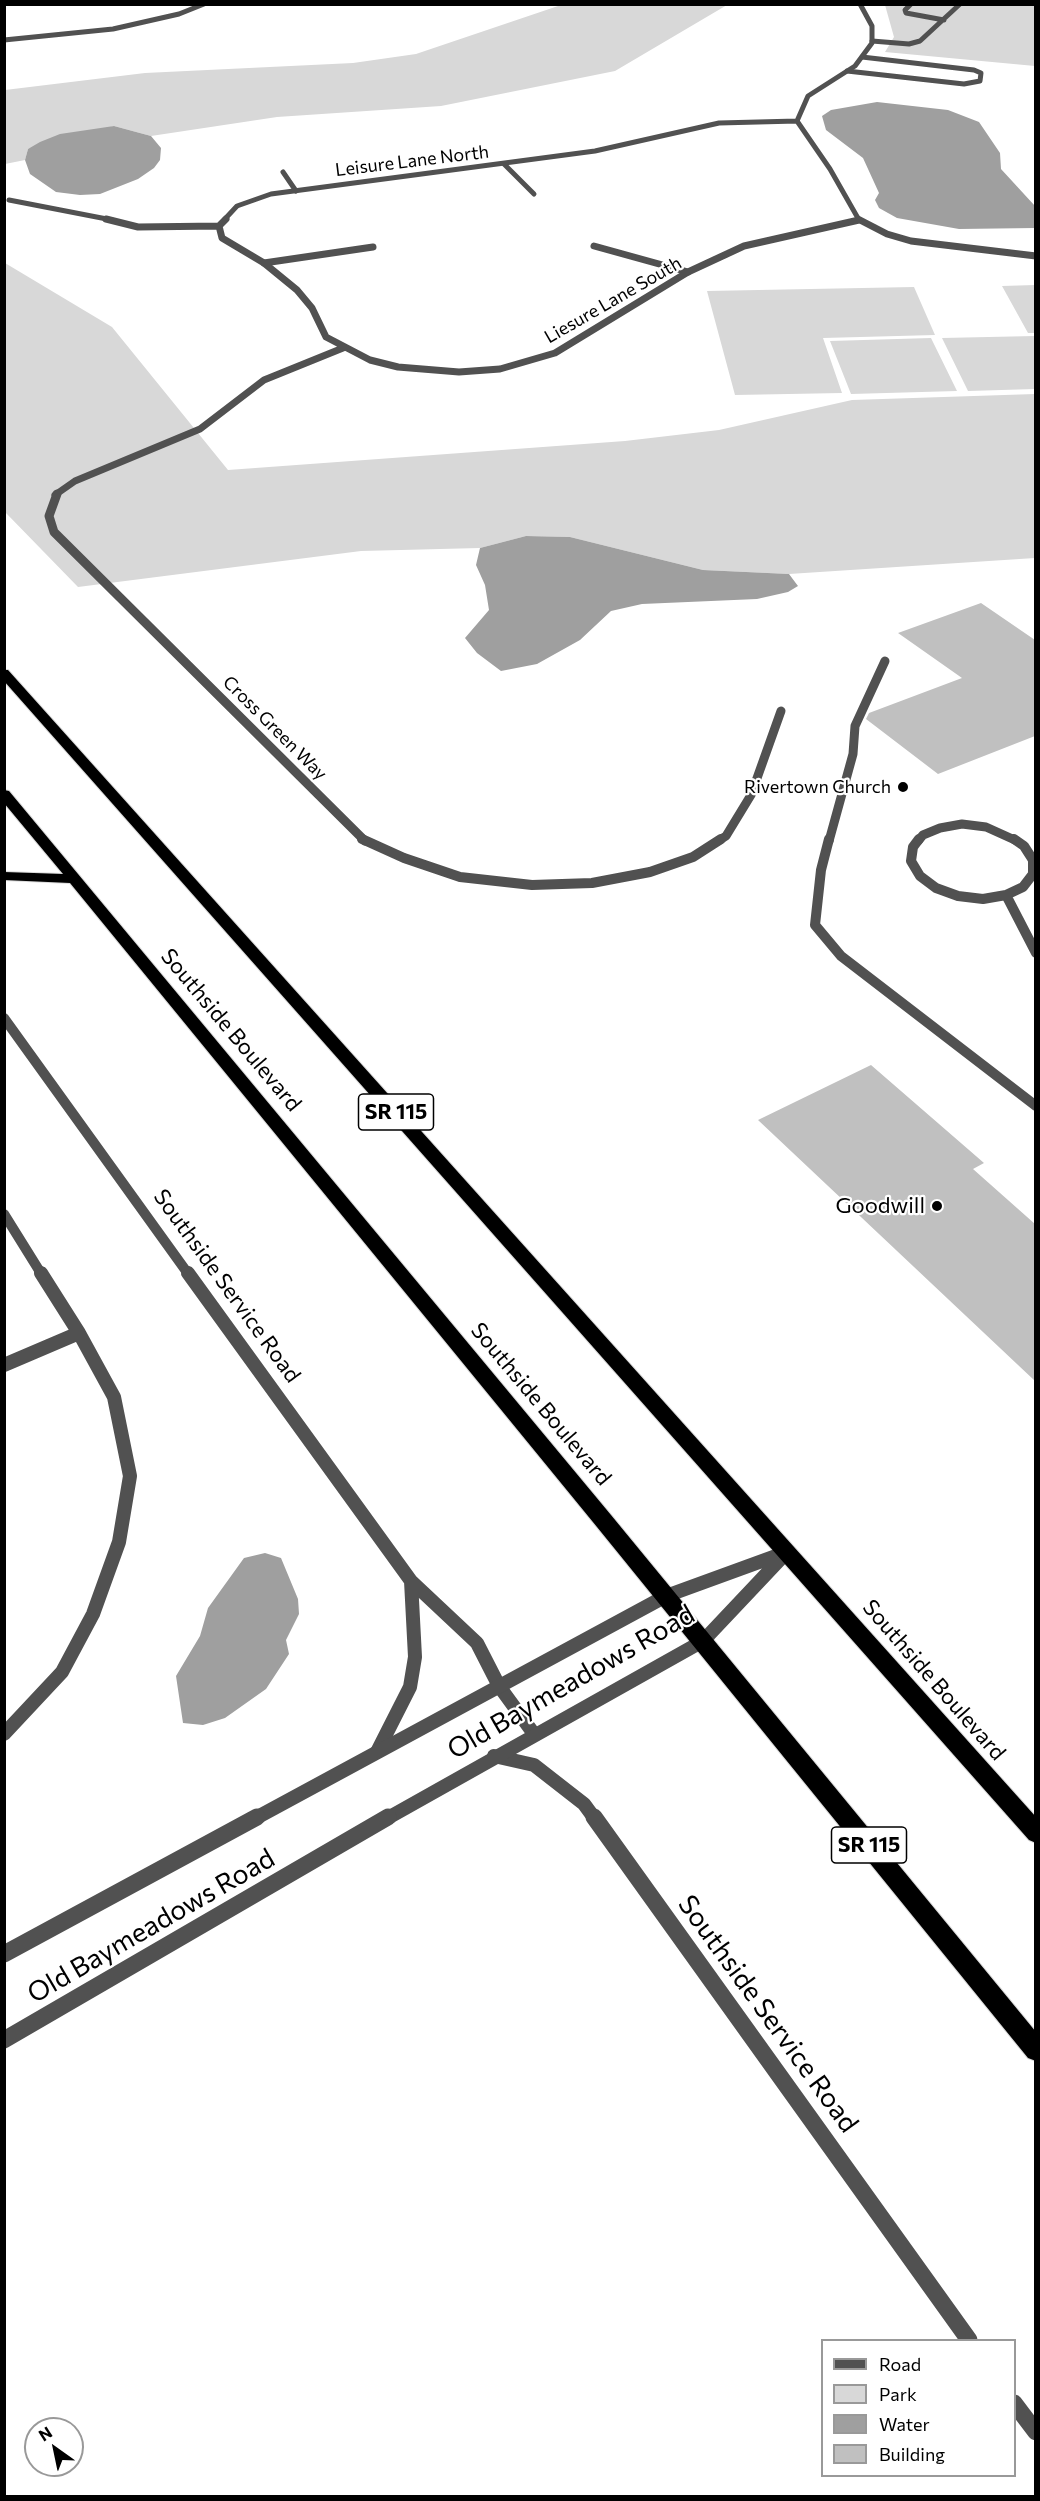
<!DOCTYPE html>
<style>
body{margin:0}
#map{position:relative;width:1040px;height:2501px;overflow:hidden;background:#fff;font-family:Commissioner,sans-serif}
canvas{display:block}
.frame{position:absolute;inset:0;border:6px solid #000;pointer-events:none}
.legend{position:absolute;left:821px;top:2339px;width:195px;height:138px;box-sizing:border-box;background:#fff;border:2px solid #999;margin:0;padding:8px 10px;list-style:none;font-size:18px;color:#000}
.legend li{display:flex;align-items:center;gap:12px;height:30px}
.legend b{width:30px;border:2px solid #999}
.north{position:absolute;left:24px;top:2417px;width:60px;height:60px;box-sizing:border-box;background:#fff;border:2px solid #999;border-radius:50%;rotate:327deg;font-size:16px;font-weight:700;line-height:24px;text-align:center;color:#000}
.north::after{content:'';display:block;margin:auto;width:21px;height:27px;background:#000;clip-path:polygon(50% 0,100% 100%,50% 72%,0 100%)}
</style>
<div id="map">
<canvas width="1040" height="2501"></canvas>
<div class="frame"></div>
<ul class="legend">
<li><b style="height:8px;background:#515151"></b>Road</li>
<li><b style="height:16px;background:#d8d8d8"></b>Park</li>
<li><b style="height:16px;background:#9f9f9f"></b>Water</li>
<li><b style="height:16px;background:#c0c0c0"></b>Building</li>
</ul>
<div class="north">N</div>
</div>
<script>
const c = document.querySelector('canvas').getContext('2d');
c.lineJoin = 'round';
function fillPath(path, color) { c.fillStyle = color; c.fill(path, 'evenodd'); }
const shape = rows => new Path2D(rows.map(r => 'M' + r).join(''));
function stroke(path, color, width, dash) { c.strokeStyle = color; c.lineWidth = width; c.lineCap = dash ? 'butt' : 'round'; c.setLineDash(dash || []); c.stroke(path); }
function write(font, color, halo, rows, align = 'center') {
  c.font = font + ' Commissioner,sans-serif'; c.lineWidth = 4.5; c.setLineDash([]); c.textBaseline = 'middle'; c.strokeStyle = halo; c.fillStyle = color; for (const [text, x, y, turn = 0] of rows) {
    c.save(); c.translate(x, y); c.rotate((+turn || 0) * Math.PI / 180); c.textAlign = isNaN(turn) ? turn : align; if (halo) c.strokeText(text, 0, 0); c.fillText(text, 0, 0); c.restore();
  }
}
fillPath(shape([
 [561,5,727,5,615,71,441,106,277,117,151,136,114,126,28,149,25,160,5,164,5,90,145,73,353,63,416,54],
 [885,5,1035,5,1035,66,885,52,894,37],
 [5,263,112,327,228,470,625,441,719,430,852,400,1035,394,1035,558,789,574,703,570,570,537,526,536,480,548,361,551,78,587,5,512],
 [1035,285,1035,333,1028,333,1002,286],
 [914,287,935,335,823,338,842,393,735,395,707,291],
 [1035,336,1035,389,968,391,942,338],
 [931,338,957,391,851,394,830,341]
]), '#d8d8d8');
fillPath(shape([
 [877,102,948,110,979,122,1000,153,1001,169,1035,206,1035,228,959,229,897,218,879,208,875,200,879,193,863,158,826,130,822,116,831,110],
 [114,126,151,136,161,148,160,160,154,168,138,179,100,194,80,195,56,192,30,174,25,160,28,149,40,142,60,134],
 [526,536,570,537,703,570,789,574,798,586,788,592,757,599,642,604,611,611,580,640,537,664,501,671,477,653,465,638,489,610,485,585,476,565,480,548],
 [265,1553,281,1558,298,1599,299,1614,286,1640,289,1654,266,1689,225,1718,203,1725,183,1723,176,1676,200,1636,208,1608,244,1558]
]), '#9f9f9f');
fillPath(shape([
 [981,603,1035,640,1035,736,938,774,866,719,869,713,962,678,898,633],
 [871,1065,984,1163,973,1169,1035,1224,1035,1381,758,1120]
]), '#c0c0c0');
const trunk = shape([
 [4,670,8,670,1036,1817,1036,1843,1029,1840,4,681,4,670],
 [4,790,9,791,611,1515,1036,2032,1036,2061,1028,2058,597,1527,70,883,4,880,4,872,63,874,4,803,4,790]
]);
stroke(trunk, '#dbdbdb', 2);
stroke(shape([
 [911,4,905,10,906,13,944,20],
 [872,41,909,44,920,41,960,4],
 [847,71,964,84,980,81,981,73,974,70,862,57],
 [504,164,534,194],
 [283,172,296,191]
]), '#515151', 5);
stroke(shape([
 [594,246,688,272],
 [264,263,373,247]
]), '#515151', 7);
stroke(shape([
 [4,1214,42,1275]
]), '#515151', 10);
stroke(shape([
 [4,1365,79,1333],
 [4,1734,62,1672,93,1614,119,1542,130,1476,114,1397,79,1333,41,1273]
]), '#515151', 14);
stroke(shape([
 [4,40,113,29,179,14,204,4],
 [9,200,112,220],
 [224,220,237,206,271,194,595,151,719,123,797,121],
 [859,220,830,169,797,121,808,96,855,66,872,43,872,26,860,4]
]), '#515151', 5);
stroke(shape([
 [106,219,138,227,219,226],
 [226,219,219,226,222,238,264,263,297,290,312,308,326,337,370,360,398,367,459,372,500,369,555,353,688,272,744,246,859,220],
 [858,219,887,234,911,241,1036,256],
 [55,495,75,481,200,429,264,380,343,348]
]), '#515151', 7);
stroke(shape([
 [57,494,49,516,54,532,365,841],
 [718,841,726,836,751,795,781,711],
 [829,841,853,754,855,726,885,661],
 [918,841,923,835,940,828,962,824,986,827,1017,841]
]), '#515151', 9);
stroke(shape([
 [362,839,404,858,460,877,532,885,592,883,650,872,693,857,721,839],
 [829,839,821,870,815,925,841,956,1036,1106],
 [919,839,913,847,911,861,920,876,936,888,958,896,983,899,1006,895,1023,887,1033,874,1033,860,1024,846,1014,839],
 [1006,895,1036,953],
 [4,1018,189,1275]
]), '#515151', 10);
stroke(shape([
 [188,1273,411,1581,477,1643,499,1686,534,1734],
 [377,1752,410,1687,415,1657,411,1581],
 [494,1756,534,1765,584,1804,595,1819]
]), '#515151', 14);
stroke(shape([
 [594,1817,969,2340],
 [1014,2403,1036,2432]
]), '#515151', 17);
stroke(shape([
 [254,1819,666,1596,784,1553],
 [386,1819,703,1641,787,1552]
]), '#515151', 14);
stroke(shape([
 [4,1954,257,1817],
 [4,2040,388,1817]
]), '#515151', 17);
fillPath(trunk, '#000');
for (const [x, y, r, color] of [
 [903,787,6,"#000"],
 [937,1206,6,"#000"]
]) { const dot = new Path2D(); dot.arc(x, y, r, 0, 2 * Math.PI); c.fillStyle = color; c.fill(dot); stroke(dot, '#fff', 2); }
write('18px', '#000', '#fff', [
 ["Leisure Lane North",412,161,-7],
 ["Liesure Lane South",613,300,-30],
 ["Cross Green Way",275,728,45]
]);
write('18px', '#000', '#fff', [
 ["Rivertown Church",891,787]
], 'right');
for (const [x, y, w] of [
 [396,1112,75],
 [869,1845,75]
]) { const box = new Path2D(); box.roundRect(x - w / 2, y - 18, w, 36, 4.5); c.fillStyle = '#fff'; c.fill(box); stroke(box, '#000', 1.5); }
write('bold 21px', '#000', null, [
 ["SR 115",396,1112],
 ["SR 115",869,1845]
]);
write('22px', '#000', '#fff', [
 ["Southside Boulevard",231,1030,50],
 ["Southside Service Road",227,1286,54],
 ["Southside Boulevard",541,1404,50],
 ["Southside Boulevard",934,1680,49]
]);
write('22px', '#000', '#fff', [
 ["Goodwill",925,1206]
], 'right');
write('27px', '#000', '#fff', [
 ["Old Baymeadows Road",571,1682,-30],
 ["Old Baymeadows Road",151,1926,-30],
 ["Southside Service Road",768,2014,54]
]);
</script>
